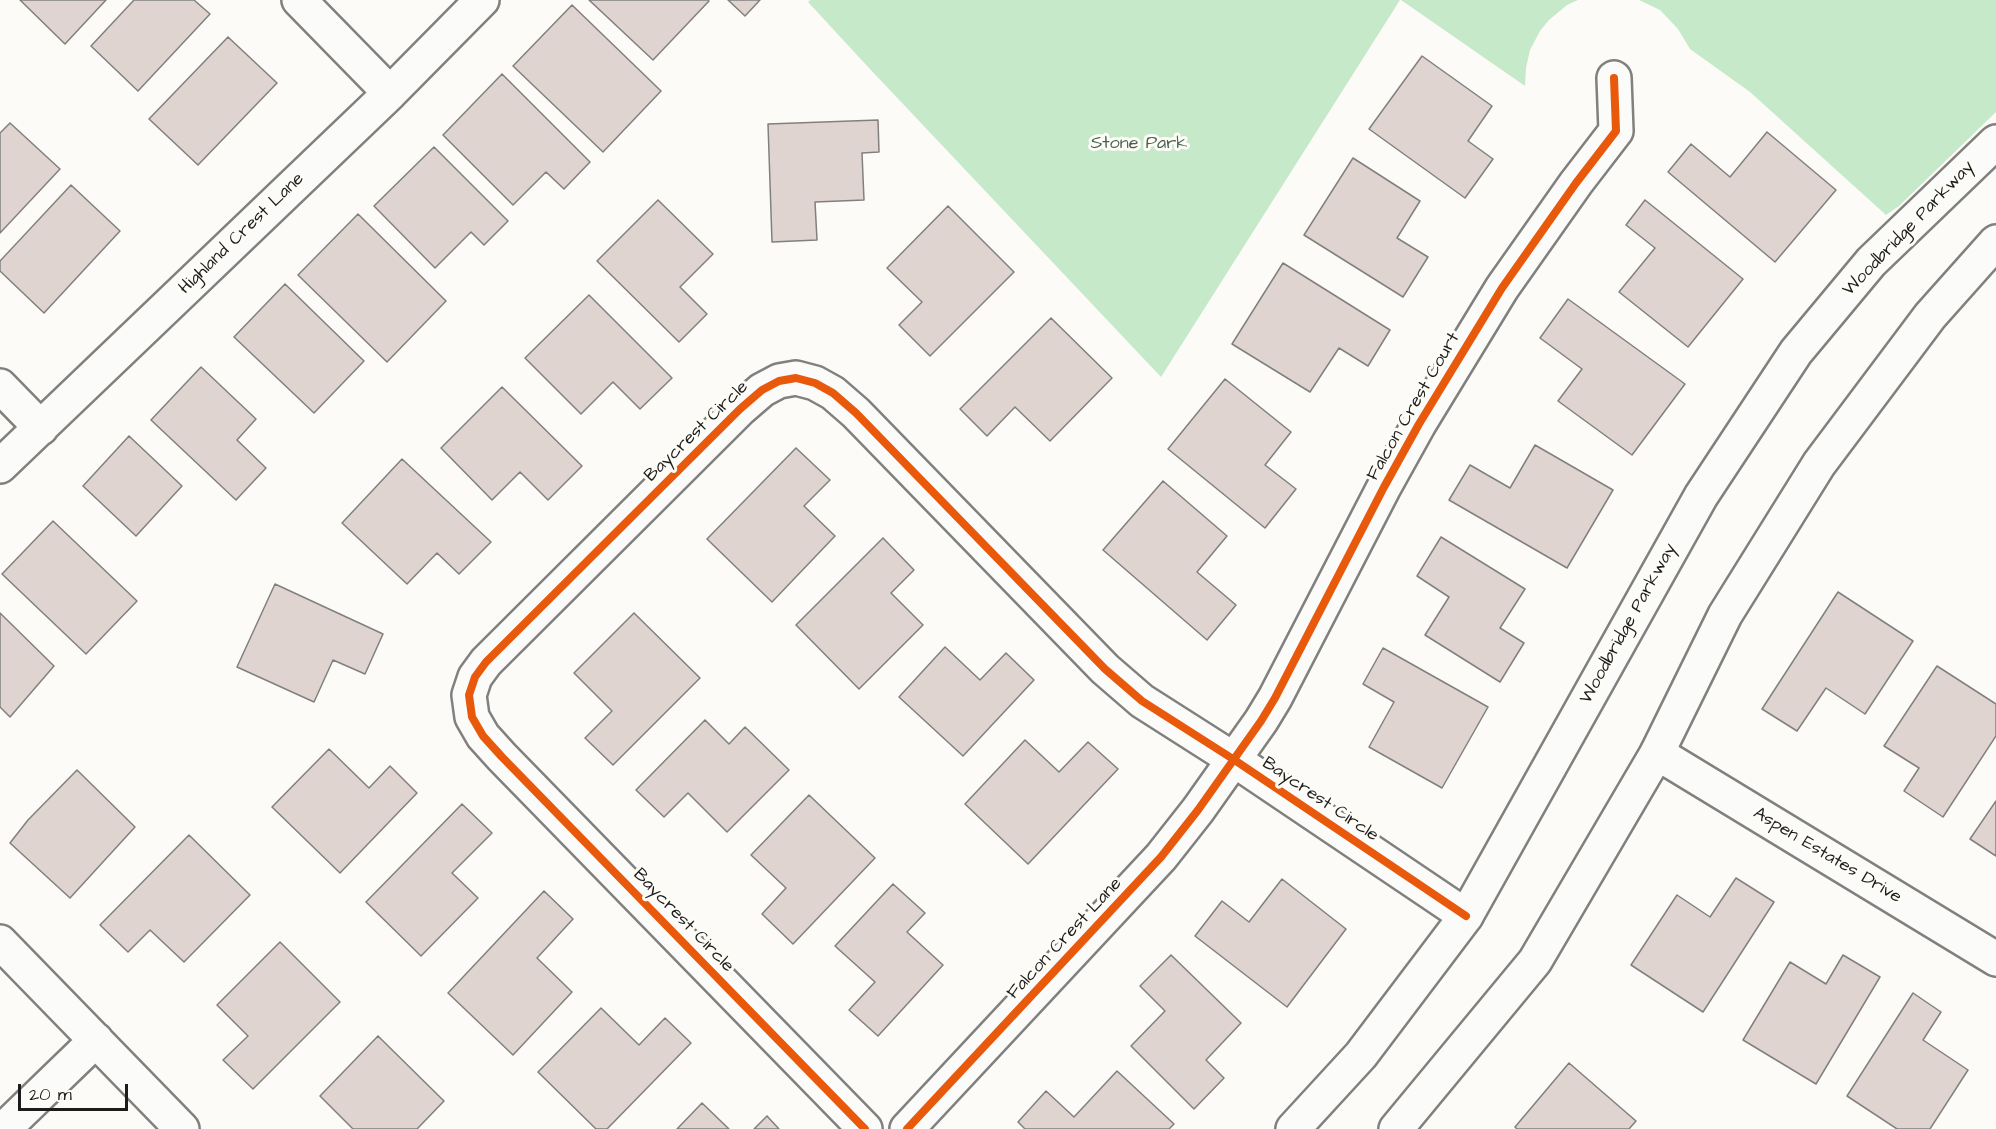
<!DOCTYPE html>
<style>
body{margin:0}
#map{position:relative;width:1996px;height:1129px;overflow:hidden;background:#fcfbf8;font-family:"Architects Daughter",sans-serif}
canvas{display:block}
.scale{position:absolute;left:18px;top:1084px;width:110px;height:27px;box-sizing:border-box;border:3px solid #1c1c1c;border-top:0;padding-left:8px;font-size:18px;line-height:21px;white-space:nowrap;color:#1c1c1c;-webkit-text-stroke:4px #fdfcf7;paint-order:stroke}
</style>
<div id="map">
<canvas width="1996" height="1129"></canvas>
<div class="scale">20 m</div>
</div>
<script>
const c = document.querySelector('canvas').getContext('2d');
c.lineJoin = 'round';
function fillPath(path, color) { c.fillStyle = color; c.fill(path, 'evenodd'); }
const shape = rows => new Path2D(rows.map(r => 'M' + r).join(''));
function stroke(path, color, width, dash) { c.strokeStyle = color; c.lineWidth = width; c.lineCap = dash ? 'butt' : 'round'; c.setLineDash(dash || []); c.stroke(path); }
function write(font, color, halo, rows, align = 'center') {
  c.font = font + ' "Architects Daughter",sans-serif'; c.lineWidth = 6; c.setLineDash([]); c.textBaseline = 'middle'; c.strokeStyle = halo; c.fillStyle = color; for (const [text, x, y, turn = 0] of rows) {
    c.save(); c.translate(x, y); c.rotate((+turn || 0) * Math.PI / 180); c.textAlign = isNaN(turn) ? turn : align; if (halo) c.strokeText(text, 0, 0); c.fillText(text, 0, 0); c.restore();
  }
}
fillPath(shape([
 [810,0,1400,0,1161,377,869,68,808,2],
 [1401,0,1578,0,1567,5,1549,20,1540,31,1530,50,1526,68,1525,86],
 [1639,0,1996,0,1996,112,1899,206,1886,215,1750,92,1690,49,1678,29,1660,10]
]), '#c6e9ca');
const building = shape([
 [20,0,106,0,65,44,20,0],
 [134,0,194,0,210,14,138,91,91,46,134,0],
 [589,0,708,0,709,1,653,60,589,0],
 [728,0,760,0,745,16,728,0],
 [572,5,661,91,603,152,513,66,572,5],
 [228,37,277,83,198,165,149,119,228,37],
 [1422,56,1492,106,1468,141,1493,159,1465,198,1369,129,1422,56],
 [502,74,590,162,564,189,546,172,513,205,443,135,502,74],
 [878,120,879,152,862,153,864,200,815,202,817,240,772,242,768,124,878,120],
 [10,123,60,169,0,233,0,133,10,123],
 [1767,132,1836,190,1775,262,1668,172,1691,144,1730,177,1767,132],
 [434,147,508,221,484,245,471,232,435,268,374,206,434,147],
 [1353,158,1420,201,1397,238,1428,257,1403,297,1304,235,1353,158],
 [71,185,120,231,44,313,0,271,0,261,71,185],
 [658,200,713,254,680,287,707,314,679,342,597,261,658,200],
 [1645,200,1743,279,1688,347,1619,292,1655,248,1626,225,1645,200],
 [948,206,1014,272,930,356,899,325,922,302,887,268,948,206],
 [358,214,446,301,387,362,298,275,358,214],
 [1283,263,1390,330,1368,366,1339,348,1310,392,1232,344,1283,263],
 [285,284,364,361,314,413,234,337,285,284],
 [589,295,672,378,640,409,613,382,581,414,525,358,589,295],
 [1568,299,1685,384,1632,455,1558,401,1582,369,1540,338,1568,299],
 [1051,318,1112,378,1050,441,1015,407,987,436,960,409,1051,318],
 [201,367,256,419,237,440,266,468,236,500,151,420,201,367],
 [1225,379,1291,432,1265,465,1296,489,1265,528,1168,449,1225,379],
 [502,387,582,466,548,500,520,472,492,500,441,448,502,387],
 [129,436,182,486,136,536,83,486,129,436],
 [1535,445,1613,490,1567,568,1449,500,1470,465,1510,488,1535,445],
 [796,448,830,480,804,506,835,536,772,602,707,539,796,448],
 [402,459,491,542,459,574,437,553,407,584,342,523,402,459],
 [1163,481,1227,536,1197,572,1236,605,1207,640,1103,550,1163,481],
 [53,521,137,601,86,654,2,574,53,521],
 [1441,537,1525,589,1500,628,1524,643,1500,682,1425,635,1449,597,1417,576,1441,537],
 [883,538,914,570,891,593,923,625,859,689,796,625,883,538],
 [275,584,383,634,365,674,333,660,314,702,237,667,275,584],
 [1838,592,1913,641,1865,714,1826,688,1797,731,1762,709,1838,592],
 [0,613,54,666,10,717,0,707,0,613],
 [634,613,700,678,613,765,585,738,612,711,574,673,634,613],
 [945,647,980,680,1006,653,1034,680,963,756,899,697,945,647],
 [1383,648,1488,707,1442,788,1369,747,1394,702,1363,684,1383,648],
 [1937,666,1996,704,1996,736,1943,817,1904,791,1919,768,1884,746,1937,666],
 [705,720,729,744,745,727,789,770,727,832,688,793,664,817,636,790,705,720],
 [1025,740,1059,772,1088,742,1118,769,1028,864,965,804,1025,740],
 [329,749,369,788,390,766,417,793,340,873,272,807,329,749],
 [77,770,135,827,70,898,10,843,28,820,77,770],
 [809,795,875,858,793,944,762,914,786,888,751,855,809,795],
 [1996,801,1996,856,1970,839,1996,801],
 [462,804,492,833,452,873,478,898,421,956,366,902,462,804],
 [189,835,250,895,184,962,150,930,128,952,100,925,189,835],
 [1736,878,1774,902,1703,1012,1631,965,1677,895,1710,917,1736,878],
 [1282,879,1346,929,1287,1007,1195,936,1222,901,1249,922,1282,879],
 [893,884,925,913,907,932,943,965,878,1036,849,1010,875,982,835,946,893,884],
 [544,891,573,919,537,958,572,992,513,1055,448,993,544,891],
 [280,942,340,1002,253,1089,223,1060,248,1036,217,1005,280,942],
 [1171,955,1241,1023,1206,1060,1224,1078,1194,1109,1131,1046,1165,1011,1140,986,1171,955],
 [1843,955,1880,977,1816,1084,1743,1040,1790,962,1826,984,1843,955],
 [1913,993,1941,1012,1923,1040,1968,1070,1930,1129,1897,1129,1847,1096,1913,993],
 [601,1008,639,1045,665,1018,691,1043,607,1129,596,1129,538,1072,601,1008],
 [378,1036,444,1101,417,1129,353,1129,320,1096,378,1036],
 [1569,1063,1636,1121,1629,1129,1517,1129,1515,1127,1569,1063],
 [1117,1071,1174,1124,1169,1129,1025,1129,1018,1122,1046,1091,1074,1117,1117,1071],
 [702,1103,729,1129,677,1129,702,1103],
 [767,1116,779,1129,754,1129,767,1116]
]);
fillPath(building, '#dfd4cf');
stroke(building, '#81807f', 1.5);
const street = shape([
 [299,0,390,93],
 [0,386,41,428],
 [0,466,390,93,482,0],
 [1657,753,1996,959],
 [0,942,182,1129],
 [4,1129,96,1040],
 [865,1129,502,757,483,736,472,717,469,695,475,677,486,662,740,409,762,390,779,381,796,378,815,383,833,393,856,413,1105,669,1142,701,1233,759,1466,916],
 [907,1129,1161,857,1198,810,1261,721,1275,698,1384,487,1419,424,1502,288,1576,183,1616,131,1614,78]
]);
const secondary = shape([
 [1293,1129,1361,1055,1466,916,1701,496,1796,352,1871,262,1996,142],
 [1396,1129,1535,961,1657,753,1725,615,1819,464,1930,316,1996,242]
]);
stroke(street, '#81807f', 38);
stroke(secondary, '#81807f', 38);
stroke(street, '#fbfbf9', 33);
stroke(secondary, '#fbfbf9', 33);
stroke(shape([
 [865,1129,502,757,483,736,472,717,469,695,475,677,486,662,740,409,762,390,779,381,796,378,815,383,833,393,856,413,1105,669,1142,701,1233,759,1466,916],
 [907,1129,1161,857,1198,810,1261,721,1275,698,1384,487,1419,424,1502,288,1576,183,1616,131,1614,78]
]), '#e8590c', 8);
write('18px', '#485f4c', '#fdfcf7', [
 ["Stone Park",1139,144]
]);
write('18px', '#1c1c1c', '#fdfcf7', [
 ["Woodbridge Parkway",1909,229,-46],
 ["Highland Crest Lane",242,234,-44],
 ["Falcon Crest Court",1414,407,-60],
 ["Baycrest Circle",697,432,-44],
 ["Woodbridge Parkway",1629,624,-61],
 ["Baycrest Circle",1320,800,34],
 ["Aspen Estates Drive",1827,856,31],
 ["Baycrest Circle",683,921,46],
 ["Falcon Crest Lane",1065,939,-47]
]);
</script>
